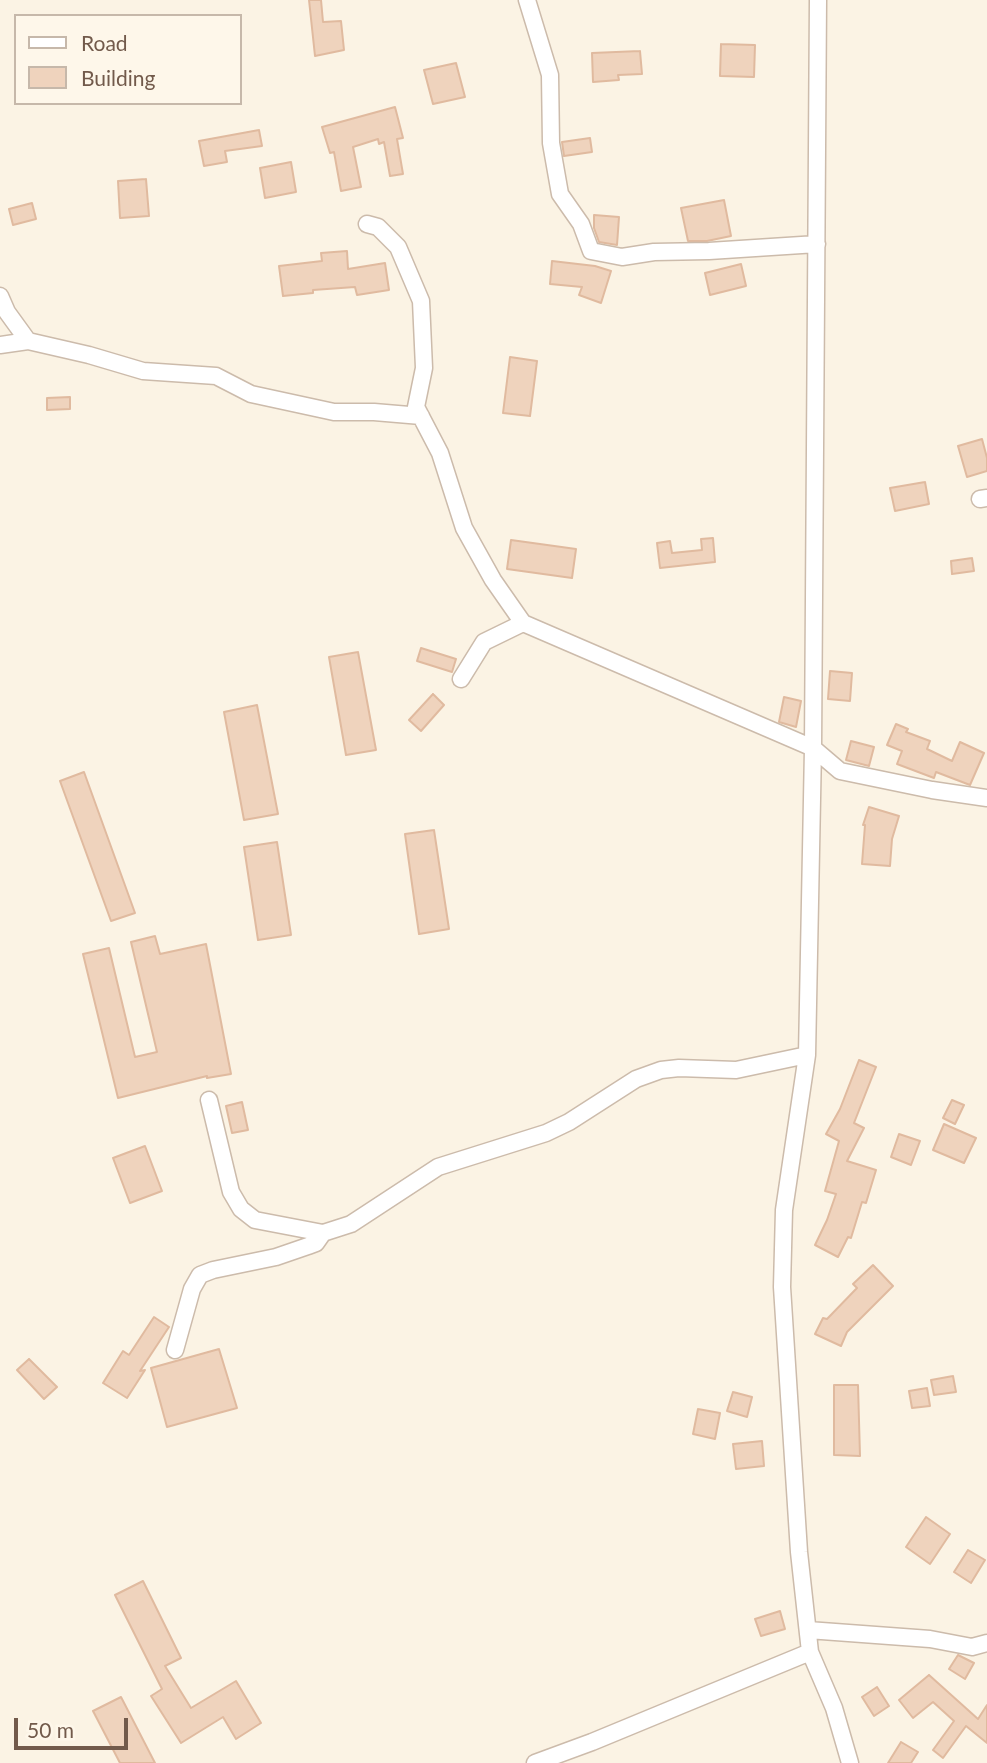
<!DOCTYPE html>
<style>
body{margin:0}
#map{position:relative;width:987px;height:1763px;overflow:hidden;background:#fbf3e4;font-family:Lato,sans-serif}
canvas{display:block}
.legend{position:absolute;left:14px;top:14px;width:228px;height:91px;box-sizing:border-box;background:#fef7ea;border:2px solid #c6b8aa;margin:0;padding:9px 12px;list-style:none;font-size:21px;color:#725a4b}
.legend li{display:flex;align-items:center;gap:14px;height:35px}
.legend b{width:35px;border:2px solid #c6b8aa}
.scale{position:absolute;left:14px;top:1718px;width:114px;height:32px;box-sizing:border-box;border:4px solid #725a4b;border-top:0;padding-left:9px;font-size:21px;line-height:24px;white-space:nowrap;color:#725a4b;-webkit-text-stroke:5px #fef7ea;paint-order:stroke}
</style>
<div id="map">
<canvas width="987" height="1763"></canvas>
<ul class="legend">
<li><b style="height:9px;background:#fff"></b>Road</li>
<li><b style="height:19px;background:#efd3bd"></b>Building</li>
</ul>
<div class="scale">50 m</div>
</div>
<script>
const c = document.querySelector('canvas').getContext('2d');
c.lineJoin = 'round';
function fillPath(path, color) { c.fillStyle = color; c.fill(path, 'evenodd'); }
const shape = rows => new Path2D(rows.map(r => 'M' + r).join(''));
function stroke(path, color, width, dash) { c.strokeStyle = color; c.lineWidth = width; c.lineCap = dash ? 'butt' : 'round'; c.setLineDash(dash || []); c.stroke(path); }
const building = shape([
 [309,0,321,0,323,22,341,21,344,50,315,56,309,0],
 [721,44,755,45,754,77,720,76,721,44],
 [640,51,642,74,618,75,619,80,593,82,592,53,640,51],
 [456,63,465,97,433,104,424,70,456,63],
 [395,107,403,138,397,139,403,174,390,176,384,142,379,144,378,139,353,147,361,187,341,191,334,152,330,153,322,127,395,107],
 [259,130,262,146,225,151,227,162,204,166,199,141,259,130],
 [590,138,592,152,564,156,562,142,590,138],
 [291,162,296,192,265,198,260,168,291,162],
 [146,179,149,216,120,218,118,181,146,179],
 [724,200,731,236,707,241,688,241,681,208,724,200],
 [32,203,36,219,13,225,9,209,32,203],
 [594,215,619,217,617,245,599,242,594,228,594,215],
 [347,251,348,269,385,263,389,290,357,295,355,287,313,290,313,293,283,296,279,266,322,261,321,253,347,251],
 [552,261,595,266,611,271,601,303,579,295,582,287,550,284,552,261],
 [741,264,746,286,710,295,705,273,741,264],
 [510,357,537,361,530,416,503,413,510,357],
 [70,397,70,409,47,410,47,398,70,397],
 [982,439,987,458,987,471,967,477,958,446,982,439],
 [925,482,929,504,895,511,890,488,925,482],
 [713,538,715,562,660,568,657,543,670,541,672,553,702,550,701,539,713,538],
 [511,540,576,549,572,578,507,569,511,540],
 [972,558,974,571,952,574,951,561,972,558],
 [421,648,456,659,452,672,417,661,421,648],
 [358,652,376,750,346,755,329,657,358,652],
 [830,671,852,673,850,701,828,699,830,671],
 [433,694,444,705,421,731,409,720,433,694],
 [784,697,801,701,796,727,779,722,784,697],
 [257,705,278,814,244,820,224,712,257,705],
 [896,724,908,729,906,732,930,741,927,749,952,761,960,742,984,753,970,785,936,772,934,778,897,764,902,751,887,745,896,724],
 [851,741,874,747,869,766,846,760,851,741],
 [84,772,135,913,111,921,60,781,84,772],
 [869,807,899,816,892,839,890,866,862,864,865,825,863,825,869,807],
 [434,830,449,929,419,934,405,834,434,830],
 [277,842,291,935,258,940,244,847,277,842],
 [155,936,160,954,206,944,231,1074,207,1078,207,1076,118,1098,83,954,109,948,135,1057,157,1052,131,942,155,936],
 [859,1060,876,1067,854,1123,864,1128,847,1161,876,1170,866,1203,862,1202,851,1238,848,1237,838,1257,815,1245,827,1220,836,1194,825,1191,839,1141,826,1134,840,1109,859,1060],
 [952,1100,964,1105,955,1124,943,1118,952,1100],
 [242,1102,248,1130,232,1133,226,1106,242,1102],
 [944,1124,976,1138,964,1163,933,1150,944,1124],
 [899,1134,920,1141,911,1165,891,1157,899,1134],
 [145,1146,162,1191,130,1203,113,1158,145,1146],
 [873,1265,893,1286,847,1332,841,1346,815,1334,823,1318,827,1319,857,1288,853,1284,873,1265],
 [154,1317,169,1327,140,1371,145,1370,127,1398,103,1383,123,1351,129,1355,154,1317],
 [219,1349,237,1408,167,1427,151,1368,219,1349],
 [29,1359,57,1387,44,1399,17,1370,29,1359],
 [953,1376,956,1392,934,1395,931,1380,953,1376],
 [834,1385,858,1385,860,1456,834,1455,834,1385],
 [927,1388,930,1406,912,1408,909,1391,927,1388],
 [733,1392,752,1397,747,1417,727,1411,733,1392],
 [698,1409,720,1413,715,1439,693,1434,698,1409],
 [762,1441,764,1466,736,1469,733,1444,762,1441],
 [926,1517,950,1534,930,1564,906,1547,926,1517],
 [968,1550,985,1560,971,1583,954,1572,968,1550],
 [143,1581,181,1658,165,1666,191,1708,236,1681,261,1723,236,1739,223,1717,181,1743,151,1696,162,1689,115,1595,143,1581],
 [780,1611,785,1629,761,1636,755,1619,780,1611],
 [958,1655,974,1663,965,1679,949,1669,958,1655],
 [929,1675,978,1719,987,1705,987,1743,966,1726,943,1758,933,1750,954,1721,933,1702,913,1718,899,1700,929,1675],
 [877,1687,889,1706,874,1716,862,1697,877,1687],
 [121,1697,155,1763,120,1763,93,1711,121,1697],
 [901,1742,918,1752,911,1763,888,1763,901,1742]
]);
fillPath(building, '#efd3bd');
stroke(building, '#e0ba9f', 2);
const street = shape([
 [527,0,550,75,551,143,560,194,581,224,591,251,622,257,654,252,709,251,817,244],
 [818,0,813,748,807,1055,784,1210,782,1287,799,1552,810,1652,834,1708,850,1763],
 [367,224,378,227,398,247,421,301,424,368,416,407,440,453,464,528,493,580,523,623],
 [0,296,7,312,28,341],
 [0,345,28,341,89,355,143,371,216,376,251,394,334,412,374,412,421,416],
 [980,499,987,498],
 [461,679,484,642,523,623,813,748,840,771,932,790,987,798],
 [209,1100,231,1192,241,1209,255,1220,323,1233,351,1224,438,1167,546,1133,569,1122,636,1079,661,1070,679,1068,736,1070,807,1055],
 [175,1350,192,1289,200,1275,213,1270,276,1257,308,1246,316,1243,323,1233],
 [808,1630,930,1639,972,1647,987,1643],
 [535,1763,592,1742,810,1652]
]);
stroke(street, '#ccbbab', 19);
stroke(street, '#fff', 16);
</script>
